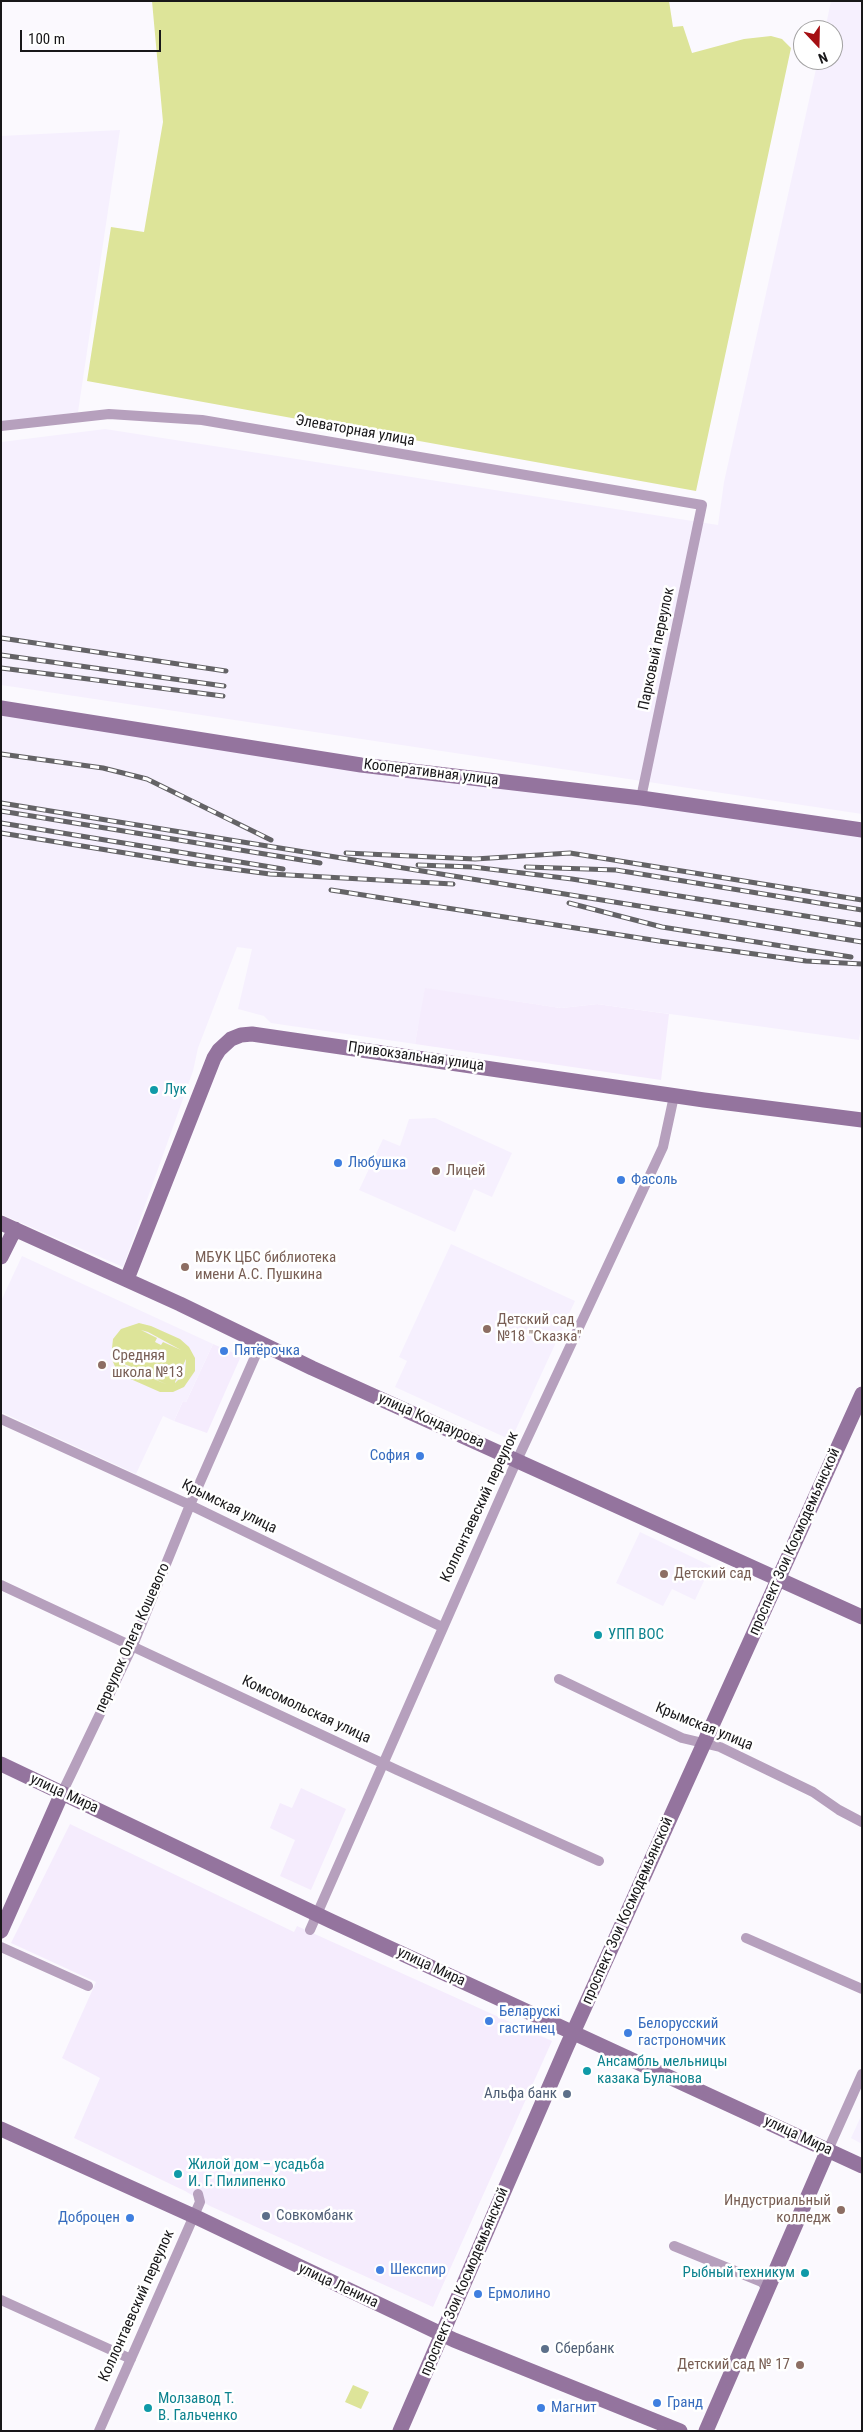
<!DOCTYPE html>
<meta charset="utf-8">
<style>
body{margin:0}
#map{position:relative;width:863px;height:2432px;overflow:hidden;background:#fbf9fe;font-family:"Roboto Condensed",sans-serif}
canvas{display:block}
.frame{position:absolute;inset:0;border:2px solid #181719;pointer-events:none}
.north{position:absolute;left:793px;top:20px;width:50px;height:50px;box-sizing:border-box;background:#fff;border:1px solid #a3a2a3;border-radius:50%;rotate:159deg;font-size:14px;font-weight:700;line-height:20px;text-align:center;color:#181719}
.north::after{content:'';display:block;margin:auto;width:18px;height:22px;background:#a50f13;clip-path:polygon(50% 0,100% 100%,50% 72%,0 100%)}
.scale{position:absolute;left:20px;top:30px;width:141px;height:22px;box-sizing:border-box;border:2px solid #181719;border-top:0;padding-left:6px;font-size:15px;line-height:18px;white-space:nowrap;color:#181719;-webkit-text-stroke:4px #fff;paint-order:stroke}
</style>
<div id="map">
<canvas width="863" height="2432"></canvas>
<div class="frame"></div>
<div class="north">N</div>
<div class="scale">100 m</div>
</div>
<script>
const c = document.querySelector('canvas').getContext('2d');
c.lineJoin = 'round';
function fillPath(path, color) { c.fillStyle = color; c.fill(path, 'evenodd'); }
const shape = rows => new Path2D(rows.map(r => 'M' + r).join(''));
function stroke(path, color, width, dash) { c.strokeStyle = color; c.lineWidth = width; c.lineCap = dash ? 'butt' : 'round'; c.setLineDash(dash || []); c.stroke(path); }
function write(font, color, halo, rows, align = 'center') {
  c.font = font + ' "Roboto Condensed",sans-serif'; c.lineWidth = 5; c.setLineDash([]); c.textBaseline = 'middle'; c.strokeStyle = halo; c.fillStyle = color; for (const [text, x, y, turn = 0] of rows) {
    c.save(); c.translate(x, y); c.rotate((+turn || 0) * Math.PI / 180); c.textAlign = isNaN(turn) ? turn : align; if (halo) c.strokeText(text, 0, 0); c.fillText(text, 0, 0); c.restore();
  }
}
fillPath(shape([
 [424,987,561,1008,597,1004,669,1014,661,1080,415,1044],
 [213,1344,241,1356,207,1433,174,1421,183,1401,186,1402],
 [301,1788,346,1809,311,1890,280,1876,295,1840,270,1828,280,1803,292,1808],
 [70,1824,294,1932,297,1926,552,2041,433,2307,210,2206,185,2191,74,2138,100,2078,62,2058,96,1982,11,1943]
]), '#f5ecfd');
fillPath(shape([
 [831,1,862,1,862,814,1,685,1,442,105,429,718,525,724,482,818,60,833,60,833,30,825,30],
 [120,130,78,412,1,423,1,136],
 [1,712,862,837,862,1019,859,1040,597,1004,561,1008,425,988,415,1044,271,1023,264,1016,238,1009,252,949,237,947,198,1048,193,1071,123,1267,1,1214],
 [435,1118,512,1153,492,1197,474,1189,455,1232,359,1190,383,1139,400,1146,409,1119],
 [451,1244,575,1301,511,1440,395,1387,407,1361,399,1357],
 [22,1256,213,1344,186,1402,183,1401,174,1421,163,1416,136,1474,1,1412,1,1301],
 [640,1532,711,1566,695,1600,672,1589,663,1606,616,1583],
 [862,2114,862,2144,851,2138]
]), '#f6f0fe');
fillPath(shape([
 [152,1,669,1,673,27,683,26,692,53,744,39,771,36,782,39,791,48,696,491,87,381,111,227,144,232,163,122],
 [139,1323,151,1326,180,1339,189,1347,195,1358,195,1371,184,1387,173,1392,160,1392,126,1377,116,1369,111,1357,113,1339,121,1329],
 [141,1330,148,1332,181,1350,163,1342,161,1345,155,1342,157,1338],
 [186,1359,185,1373,175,1383,175,1382],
 [122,1363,141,1371,143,1368,150,1371,148,1376,166,1384,129,1369],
 [353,2385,369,2392,361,2409,345,2402]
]), '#dde499');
stroke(shape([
 [1,426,109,414,202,420,702,505,641,798],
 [1,1419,190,1505,442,1627],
 [1,1585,397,1770,599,1861],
 [559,1679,682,1738,720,1747,813,1792,839,1810,862,1822],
 [62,1793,133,1645,190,1505,261,1343],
 [310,1930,512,1471,663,1147,674,1096],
 [746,1938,862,1989],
 [1,1947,88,1986],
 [828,2150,862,2074],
 [674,2246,762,2282,767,2289],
 [1,2300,131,2359],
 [99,2431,200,2202,198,2194]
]), '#b6a0bd', 10);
stroke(shape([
 [1,708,361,765,641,798,862,830],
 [1,1223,180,1304,312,1368,862,1617],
 [1,1257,15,1229],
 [127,1279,214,1058,219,1050,231,1039,241,1035,252,1034,704,1100,862,1120],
 [1,1764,331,1921,862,2166],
 [1,1931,62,1793],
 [1,2129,198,2218,454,2340,680,2431],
 [400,2431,567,2046,862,1394],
 [706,2431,828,2150]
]), '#94749e', 15);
const rail = shape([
 [1,638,226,671],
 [1,655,224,686],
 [1,668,223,696],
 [1,754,103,768,147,779,271,840],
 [1,803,862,942],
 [1,811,320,863],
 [1,823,283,869],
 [1,833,194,864,270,874,453,884],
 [346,853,475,859,570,853,862,900],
 [418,865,473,867,572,879,862,925],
 [526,867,616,870,862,910],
 [331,890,659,941,806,961,862,964],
 [569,903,662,927,851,957]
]);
stroke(rail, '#646366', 5);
stroke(rail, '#fff', 3, [9]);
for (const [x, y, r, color] of [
 [154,1090,5,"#0f9aa8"],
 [338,1163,5,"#3f7fe0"],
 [436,1171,5,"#8d6e63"],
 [621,1180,5,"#3f7fe0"],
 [185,1267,5,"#8d6e63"],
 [487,1329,5,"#8d6e63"],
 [224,1351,5,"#3f7fe0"],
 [102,1365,5,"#8d6e63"],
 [420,1456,5,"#3f7fe0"],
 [664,1574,5,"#8d6e63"],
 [598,1635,5,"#0f9aa8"],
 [489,2021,5,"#3f7fe0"],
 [628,2033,5,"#3f7fe0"],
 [587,2071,5,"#0f9aa8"],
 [567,2094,5,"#5c6f8a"],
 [178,2174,5,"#0f9aa8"],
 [841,2210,5,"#8d6e63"],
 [266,2216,5,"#5c6f8a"],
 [130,2218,5,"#3f7fe0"],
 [380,2270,5,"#3f7fe0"],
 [805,2273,5,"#0f9aa8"],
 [478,2294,5,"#3f7fe0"],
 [545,2349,5,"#5c6f8a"],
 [800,2365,5,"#8d6e63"],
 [657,2403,5,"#3f7fe0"],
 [148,2408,5,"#0f9aa8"],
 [541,2408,5,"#3f7fe0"]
]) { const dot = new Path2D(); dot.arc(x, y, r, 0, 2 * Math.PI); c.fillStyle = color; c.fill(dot); stroke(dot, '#fff', 2); }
write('15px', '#181719', '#fff', [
 ["Элеваторная улица",355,431,10],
 ["Парковый переулок",657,649,-78],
 ["Кооперативная улица",431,773,7],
 ["Привокзальная улица",416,1057,8],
 ["улица Кондаурова",431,1421,24],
 ["Крымская улица",229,1507,26],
 ["Коллонтаевский переулок",480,1507,-65],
 ["проспект Зои Космодемьянской",795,1542,-66],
 ["переулок Олега Кошевого",133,1638,-66],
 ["Комсомольская улица",306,1710,25],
 ["Крымская улица",704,1727,22],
 ["улица Мира",64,1794,25],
 ["проспект Зои Космодемьянской",628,1911,-66],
 ["улица Мира",431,1967,25],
 ["улица Мира",798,2136,25],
 ["проспект Зои Космодемьянской",465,2282,-67],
 ["улица Ленина",338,2286,25],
 ["Коллонтаевский переулок",137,2306,-66]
]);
write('15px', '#0d838f', '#fff', [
 ["Лук",164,1090],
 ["УПП ВОС",608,1635],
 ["Ансамбль мельницы",597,2062],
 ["казака Буланова",597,2079],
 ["Жилой дом – усадьба",188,2165],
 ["И. Г. Пилипенко",188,2182],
 ["Рыбный техникум",795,2273,"right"],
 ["Молзавод Т.",158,2399],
 ["В. Гальченко",158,2416]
], 'left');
write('15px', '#366cbe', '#fff', [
 ["Любушка",348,1163],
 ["Фасоль",631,1180],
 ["Пятёрочка",234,1351],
 ["София",410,1456,"right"],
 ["Беларускi",499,2012],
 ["гастинец",499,2029],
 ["Белорусский",638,2024],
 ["гастрономчик",638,2041],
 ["Доброцен",120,2218,"right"],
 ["Шекспир",390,2270],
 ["Ермолино",488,2294],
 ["Гранд",667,2403],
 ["Магнит",551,2408]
], 'left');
write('15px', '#785e54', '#fff', [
 ["Лицей",446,1171],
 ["МБУК ЦБС библиотека",195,1258],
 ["имени А.С. Пушкина",195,1275],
 ["Детский сад",497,1320],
 ["№18 \"Сказка\"",497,1337],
 ["Средняя",112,1356],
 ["школа №13",112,1373],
 ["Детский сад",674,1574],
 ["Индустриальный",831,2201,"right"],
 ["колледж",831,2218,"right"],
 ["Детский сад № 17",790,2365,"right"]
], 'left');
write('15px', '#4e5e75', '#fff', [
 ["Альфа банк",557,2094,"right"],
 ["Совкомбанк",276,2216],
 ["Сбербанк",555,2349]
], 'left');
</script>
